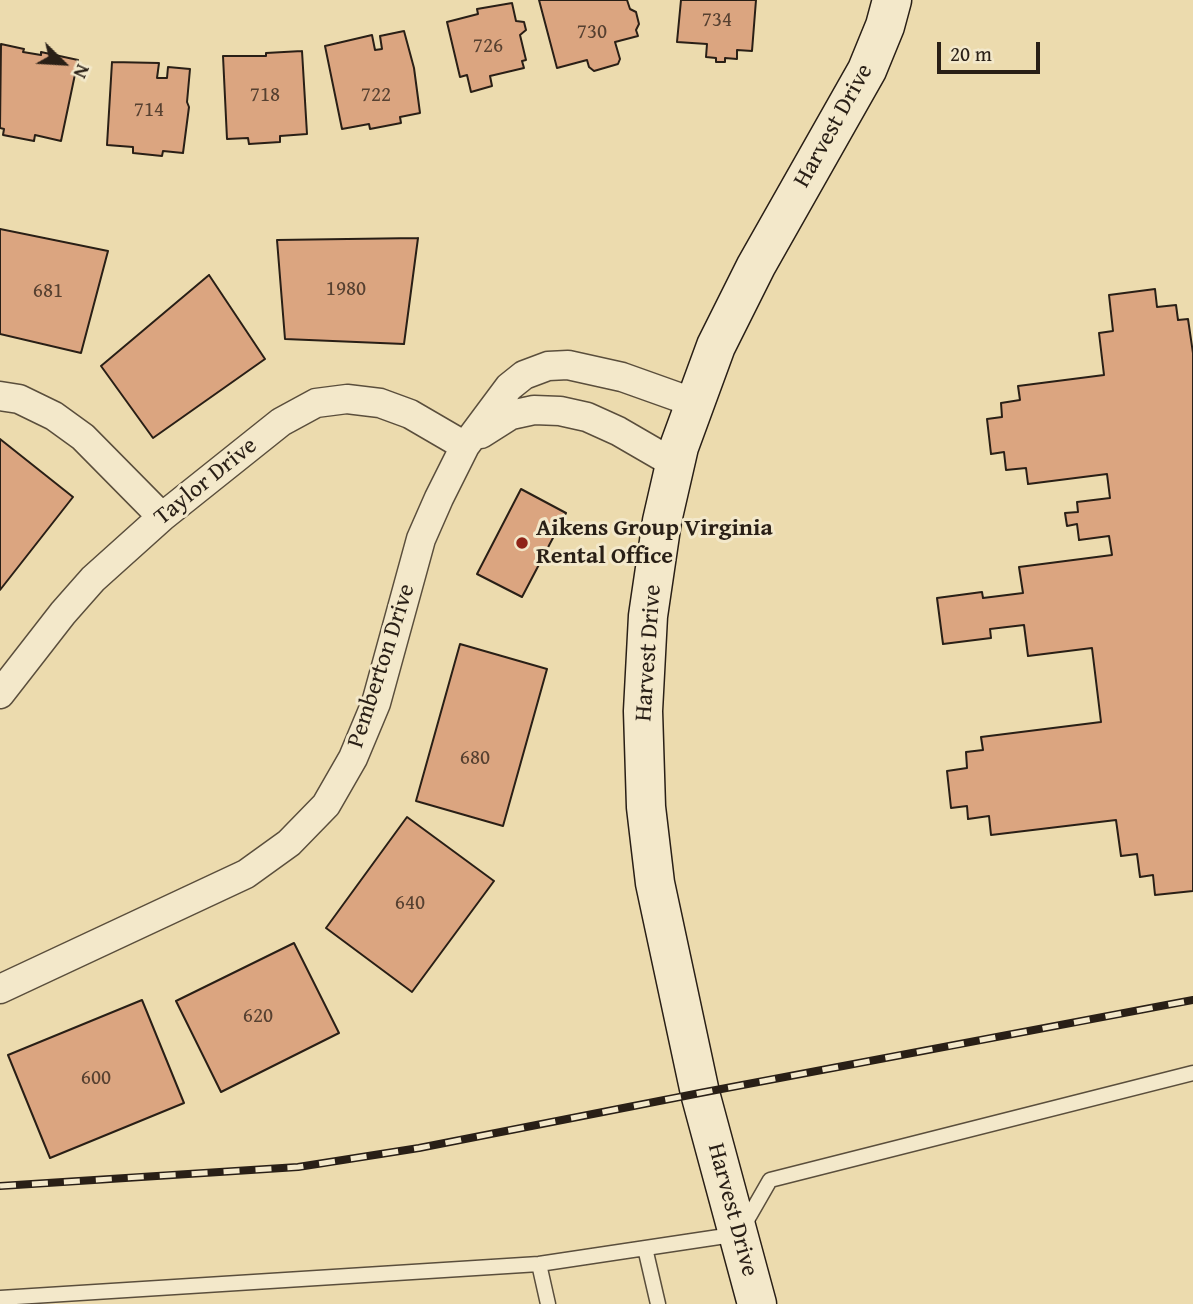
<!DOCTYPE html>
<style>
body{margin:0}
#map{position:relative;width:1193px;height:1304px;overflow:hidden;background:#ecdbae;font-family:"Gentium Book Plus",serif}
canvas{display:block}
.north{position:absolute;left:28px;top:28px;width:70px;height:70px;-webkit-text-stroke:5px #f3e8ca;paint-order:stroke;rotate:114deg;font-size:19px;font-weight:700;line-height:28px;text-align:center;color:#291f16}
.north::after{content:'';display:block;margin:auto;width:24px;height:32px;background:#291f16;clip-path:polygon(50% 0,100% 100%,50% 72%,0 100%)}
.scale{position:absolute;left:937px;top:42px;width:103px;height:32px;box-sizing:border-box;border:4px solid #291f16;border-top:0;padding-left:9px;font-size:21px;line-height:24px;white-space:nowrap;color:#291f16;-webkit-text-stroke:5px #f3e8ca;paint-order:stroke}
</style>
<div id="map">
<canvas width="1193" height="1304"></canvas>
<div class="north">N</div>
<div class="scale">20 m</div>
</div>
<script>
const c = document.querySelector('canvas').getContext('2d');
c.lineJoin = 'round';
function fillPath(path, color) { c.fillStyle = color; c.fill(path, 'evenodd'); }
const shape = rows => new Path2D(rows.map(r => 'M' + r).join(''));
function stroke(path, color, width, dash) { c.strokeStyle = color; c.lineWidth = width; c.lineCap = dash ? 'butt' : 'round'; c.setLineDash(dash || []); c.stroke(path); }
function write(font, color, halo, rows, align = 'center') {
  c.font = font + ' "Gentium Book Plus",serif'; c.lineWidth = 6; c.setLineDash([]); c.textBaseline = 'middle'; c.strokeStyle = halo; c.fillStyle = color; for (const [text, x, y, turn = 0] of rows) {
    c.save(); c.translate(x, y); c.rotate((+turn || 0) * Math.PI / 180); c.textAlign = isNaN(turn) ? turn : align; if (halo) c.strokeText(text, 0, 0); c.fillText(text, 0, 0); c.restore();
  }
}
const building = shape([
 [539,0,627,0,630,9,636,12,639,24,636,30,638,36,615,42,620,59,618,64,594,71,589,67,587,60,557,68,539,0],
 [681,0,756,0,752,51,737,50,737,59,725,58,725,62,716,62,716,58,706,57,707,44,677,42,681,0],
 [512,3,516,21,524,22,526,30,520,35,526,60,522,61,524,68,490,76,492,86,471,92,467,75,460,77,447,22,478,14,477,9,512,3],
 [404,31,414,68,420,113,400,117,401,123,370,129,369,124,342,129,325,46,372,35,375,50,382,49,380,36,404,31],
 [1,44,24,49,23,52,41,55,41,52,78,60,61,141,35,135,34,141,3,135,4,129,0,128,1,44],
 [302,51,307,134,280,136,280,142,249,144,248,138,227,139,223,56,266,56,266,53,302,51],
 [112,62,159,63,157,78,167,78,168,67,190,69,187,102,189,107,183,153,163,151,162,156,133,153,133,147,107,145,112,62],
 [0,229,108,251,81,353,0,334,0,229],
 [418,238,404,344,285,339,277,240,418,238],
 [209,275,265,359,153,438,101,366,209,275],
 [1155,289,1157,307,1176,305,1178,320,1188,319,1193,353,1193,891,1155,895,1153,875,1140,877,1137,854,1121,856,1116,820,991,835,989,816,968,819,967,806,951,808,947,771,967,768,966,752,983,750,981,737,1101,722,1092,648,1028,656,1024,625,990,629,991,638,943,644,937,598,982,592,983,598,1023,593,1019,567,1112,555,1109,536,1079,540,1077,524,1067,526,1065,513,1078,512,1077,502,1110,498,1107,474,1028,484,1026,468,1006,470,1004,452,991,454,987,419,1002,417,1001,403,1020,400,1018,386,1104,375,1099,333,1113,331,1109,295,1155,289],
 [0,439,73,497,0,590,0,439],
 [521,489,566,513,522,597,477,574,521,489],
 [460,644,547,669,503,826,416,801,460,644],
 [407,817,494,881,412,992,326,928,407,817],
 [294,943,339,1033,221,1092,176,1001,294,943],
 [142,1000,184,1103,50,1158,8,1055,142,1000]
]);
fillPath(building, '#dba580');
stroke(building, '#291f16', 2);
const lane = shape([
 [645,1248,658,1304],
 [539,1264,548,1304],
 [0,1298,539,1264,739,1234,770,1180,1193,1073]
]);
const street = shape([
 [0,396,19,399,54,416,83,437,162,517],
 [481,434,511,415,534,410,560,411,587,417,618,431,675,464],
 [0,694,63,613,93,579,162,517,281,422,316,403,347,399,380,403,410,414,465,446],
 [0,989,246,874,289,843,326,805,353,758,376,703,421,539,439,498,465,446,509,387,524,375,548,366,568,365,622,377,695,403]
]);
const secondary = shape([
 [757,1304,700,1093,655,883,646,807,643,711,648,616,662,521,679,447,716,346,756,266,867,70,885,26,892,0]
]);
stroke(lane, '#5a4e3c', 17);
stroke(street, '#5a4e3c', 31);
stroke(secondary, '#291f16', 41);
stroke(lane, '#f3e8ca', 14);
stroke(street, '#f3e8ca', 28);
stroke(secondary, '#f3e8ca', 38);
const rail = shape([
 [0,1186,298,1167,419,1148,700,1093,1193,1000]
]);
stroke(rail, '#291f16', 8);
stroke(rail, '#f3e8ca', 5, [16]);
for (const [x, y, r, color] of [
 [522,543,7,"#8f2418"]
]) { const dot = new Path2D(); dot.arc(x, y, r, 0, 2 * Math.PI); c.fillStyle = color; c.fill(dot); stroke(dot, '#f3e8ca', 2.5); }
write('21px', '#564030', null, [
 ["734",717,21],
 ["730",592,33],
 ["726",488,47],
 ["718",265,96],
 ["722",376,96],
 ["714",149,111],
 ["1980",346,290],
 ["681",48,292],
 ["680",475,759],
 ["640",410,904],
 ["620",258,1017],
 ["600",96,1079]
]);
write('24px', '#291f16', '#f3e8ca', [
 ["Harvest Drive",834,126,-61],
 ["Taylor Drive",206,482,-39],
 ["Harvest Drive",649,653,-86],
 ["Pemberton Drive",382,666,-72],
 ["Harvest Drive",732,1210,75]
]);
write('bold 24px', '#291f16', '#f3e8ca', [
 ["Aikens Group Virginia",536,529],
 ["Rental Office",536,557]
], 'left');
</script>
